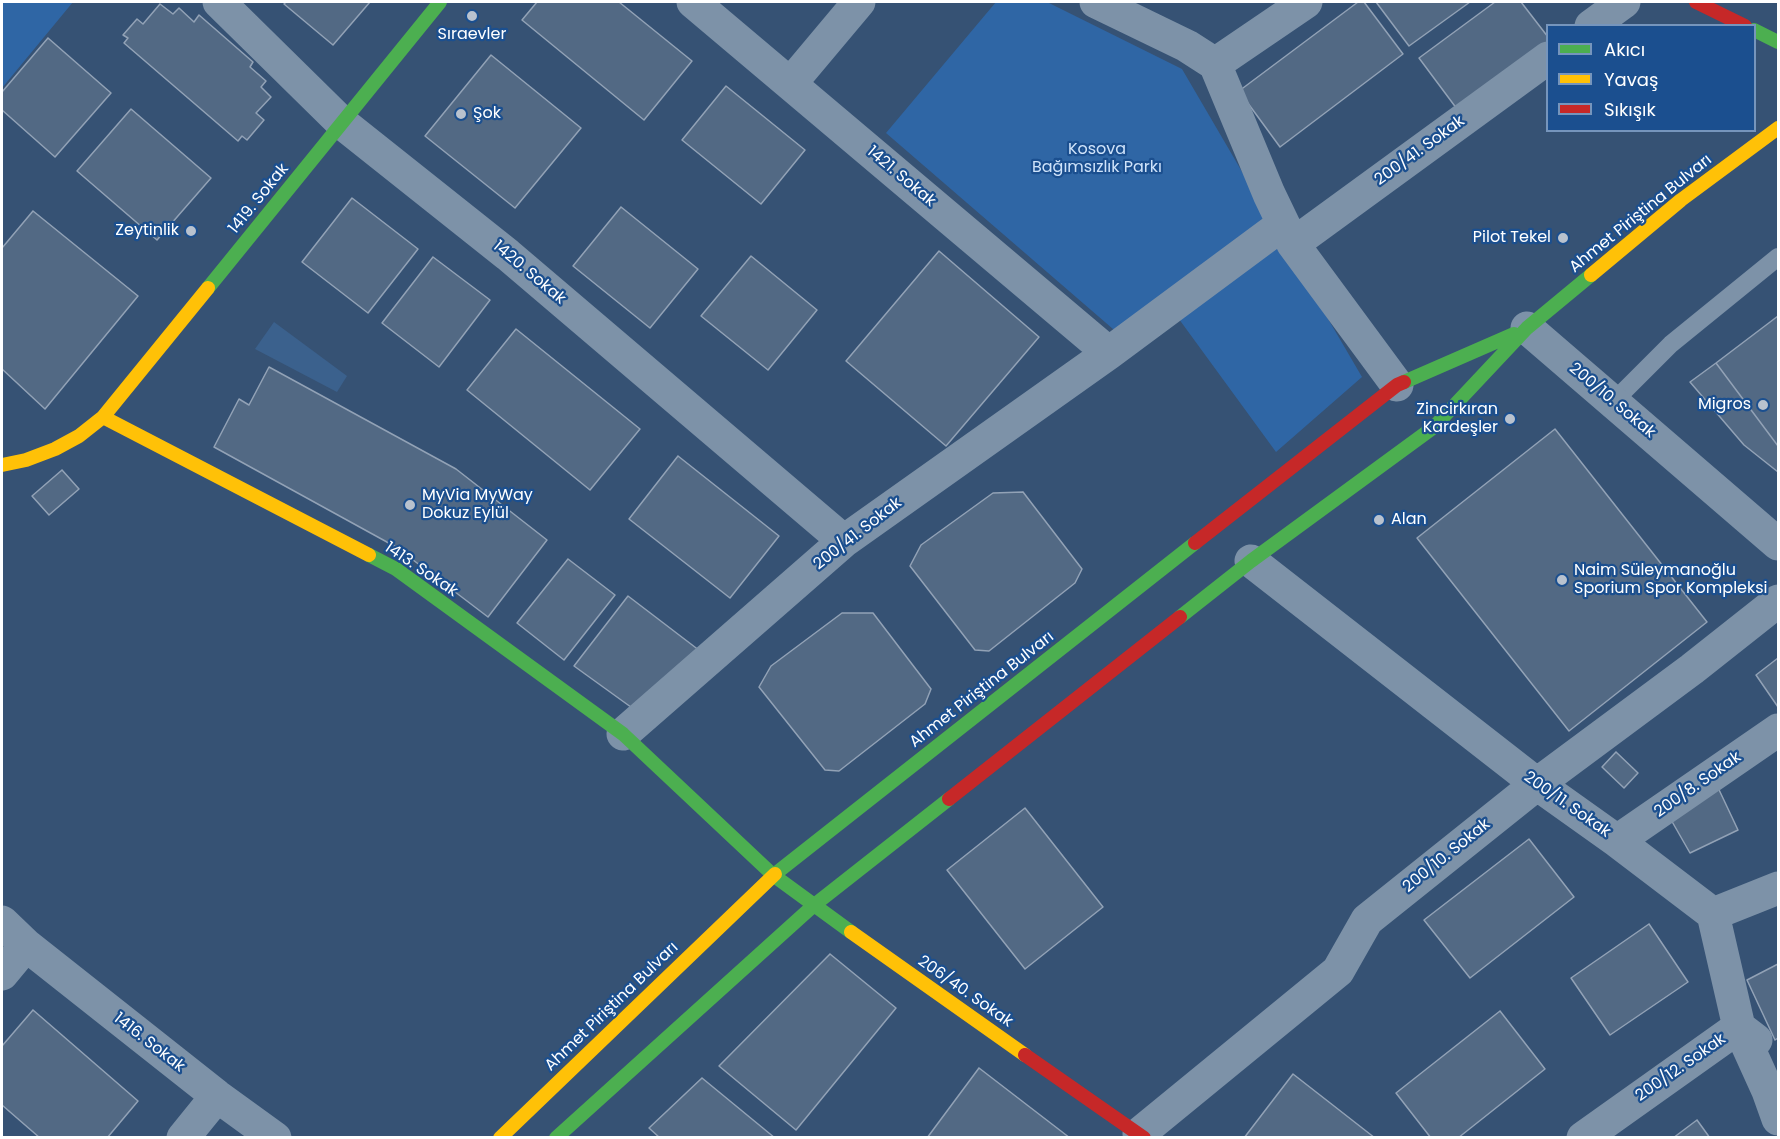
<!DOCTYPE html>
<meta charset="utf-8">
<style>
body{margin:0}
#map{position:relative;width:1780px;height:1139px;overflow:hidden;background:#365274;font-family:Poppins,sans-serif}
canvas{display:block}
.frame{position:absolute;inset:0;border:3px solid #fff;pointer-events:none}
.legend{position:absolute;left:1546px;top:24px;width:210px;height:108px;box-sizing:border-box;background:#1b4f8f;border:2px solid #7695bc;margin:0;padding:8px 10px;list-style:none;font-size:18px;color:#fff}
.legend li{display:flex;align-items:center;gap:12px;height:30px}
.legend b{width:30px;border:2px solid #7695bc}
</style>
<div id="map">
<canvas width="1780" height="1139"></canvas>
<div class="frame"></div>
<ul class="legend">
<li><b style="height:8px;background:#4caf50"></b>Akıcı</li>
<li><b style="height:8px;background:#ffc107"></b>Yavaş</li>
<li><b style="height:8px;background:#c62828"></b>Sıkışık</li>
</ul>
</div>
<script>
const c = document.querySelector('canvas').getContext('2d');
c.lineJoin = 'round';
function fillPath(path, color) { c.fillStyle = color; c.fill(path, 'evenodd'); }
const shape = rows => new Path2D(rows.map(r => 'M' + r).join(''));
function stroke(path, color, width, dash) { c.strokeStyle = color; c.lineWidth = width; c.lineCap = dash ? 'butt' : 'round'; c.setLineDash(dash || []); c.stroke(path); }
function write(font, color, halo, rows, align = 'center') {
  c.font = font + ' Poppins,sans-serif'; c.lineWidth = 4.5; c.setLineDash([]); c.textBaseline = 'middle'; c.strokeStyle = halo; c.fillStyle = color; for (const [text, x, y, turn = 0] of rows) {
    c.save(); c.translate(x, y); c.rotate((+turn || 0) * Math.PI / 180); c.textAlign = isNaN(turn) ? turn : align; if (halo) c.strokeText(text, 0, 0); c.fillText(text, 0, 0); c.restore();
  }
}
fillPath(shape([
 [2,2,73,2,2,88],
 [996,2,1047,2,1182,69,1362,377,1276,452,1176,315,1135,348,886,133]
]), '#2f66a5');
fillPath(shape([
 [274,322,347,376,337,392,255,349]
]), '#3b618d');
const building = shape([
 [286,2,370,2,333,45,284,4,286,2],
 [537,2,619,2,692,61,644,120,522,20,537,2],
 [1358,2,1364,2,1403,54,1280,147,1239,91,1358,2],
 [1376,2,1470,2,1409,46,1376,2],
 [1495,2,1521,2,1548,37,1548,41,1457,109,1419,58,1495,2],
 [160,4,173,14,179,8,194,22,199,15,253,62,250,67,266,81,261,87,271,97,256,113,264,120,247,140,242,136,238,141,124,43,128,38,123,35,137,19,143,24,160,4],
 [48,38,111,93,55,157,2,110,2,92,48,38],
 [491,55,581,128,515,208,425,136,491,55],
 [726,86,805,150,761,204,682,140,726,86],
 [131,109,211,178,157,240,77,171,131,109],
 [352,198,418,249,368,313,302,262,352,198],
 [621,207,698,269,650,328,573,266,621,207],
 [33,211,138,296,45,409,2,369,2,248,33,211],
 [939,251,1039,337,946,446,846,361,939,251],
 [751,256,817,310,768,370,701,316,751,256],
 [433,257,490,300,439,367,382,323,433,257],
 [1778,316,1778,446,1716,363,1778,316],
 [516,329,640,429,590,490,467,390,516,329],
 [1716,363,1778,446,1778,472,1744,445,1690,382,1716,363],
 [269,367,456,469,547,540,488,617,396,547,214,447,239,399,249,405,269,367],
 [1555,429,1707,622,1569,731,1417,538,1555,429],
 [678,456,779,536,730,598,629,519,678,456],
 [62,470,79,489,49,515,32,496,62,470],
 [1023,492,1082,569,1075,583,989,651,975,650,910,566,921,545,993,493,1023,492],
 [568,559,615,595,564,660,517,623,568,559],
 [628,596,704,654,635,710,574,666,628,596],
 [842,613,873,613,931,689,925,704,839,771,825,770,759,687,771,666,842,613],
 [1778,658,1778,707,1756,675,1778,658],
 [1616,752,1638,773,1624,788,1602,767,1616,752],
 [1713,777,1738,830,1690,853,1666,811,1713,777],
 [1025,808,1103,907,1025,969,947,870,1025,808],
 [1529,839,1574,897,1470,978,1424,920,1529,839],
 [1649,924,1688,982,1610,1035,1571,978,1649,924],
 [830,954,896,1008,796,1130,719,1066,830,954],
 [1778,964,1778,1038,1775,1040,1747,980,1778,964],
 [33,1010,138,1101,107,1138,40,1138,2,1105,2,1046,33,1010],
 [1500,1011,1545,1069,1458,1138,1431,1138,1396,1093,1500,1011],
 [979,1068,1070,1138,927,1138,979,1068],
 [1293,1074,1375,1138,1244,1138,1293,1074],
 [702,1078,775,1138,660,1138,649,1128,702,1078],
 [1697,1120,1710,1138,1673,1138,1697,1120]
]);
fillPath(building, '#526984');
stroke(building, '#92a2b6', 1.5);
stroke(shape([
 [1612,403,1671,344,1778,257]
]), '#7d92a8', 18);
stroke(shape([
 [219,2,342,123,508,255,844,541],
 [693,2,1109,353],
 [1096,2,1187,46,1215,64,1269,194,1293,244,1397,385],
 [1591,26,1624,2],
 [1215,64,1306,2],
 [791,83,859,2],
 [1293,244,1548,58],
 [1527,328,1778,544],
 [1251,561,1537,784,1617,841,1713,914,1739,1027,1768,1091,1778,1119],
 [623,734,844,541,1109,353,1283,224],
 [1617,841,1778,730],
 [1713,914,1778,888],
 [2,922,26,945,217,1096,275,1138],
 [2,974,26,945],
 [1139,1134,1338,971,1367,920,1537,784,1692,669,1778,601],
 [183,1138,217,1096],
 [1583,1138,1739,1027,1756,1040]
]), '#7d92a8', 33);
stroke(shape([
 [1754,30,1778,42],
 [208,288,440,2],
 [1404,382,1514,334],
 [369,555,396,569,623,734,773,875,851,932],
 [1180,617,1251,561,1434,427,1527,328,1591,275],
 [775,874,1195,543],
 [556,1138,813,906,949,799]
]), '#4caf50', 14);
stroke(shape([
 [1591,275,1681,200,1778,128],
 [103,417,369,555],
 [2,465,26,460,55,449,79,436,103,417,208,288],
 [851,932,1025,1055],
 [500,1138,775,874]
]), '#ffc107', 14);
stroke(shape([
 [1696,2,1745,26],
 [1195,543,1397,385,1404,382],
 [949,799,1180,617],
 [1025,1055,1144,1138]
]), '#c62828', 14);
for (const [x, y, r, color] of [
 [472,16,6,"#b9c2ce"],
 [461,114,6,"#b9c2ce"],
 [191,231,6,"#b9c2ce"],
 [1563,238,6,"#b9c2ce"],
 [1763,405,6,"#b9c2ce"],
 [1510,419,6,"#b9c2ce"],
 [410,505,6,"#b9c2ce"],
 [1379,520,6,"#b9c2ce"],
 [1562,580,6,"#b9c2ce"]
]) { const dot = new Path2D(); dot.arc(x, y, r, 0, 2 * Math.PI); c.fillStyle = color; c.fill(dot); stroke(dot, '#1b4f8f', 2); }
write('16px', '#fff', '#1b4f8f', [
 ["Sıraevler",472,35,"center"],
 ["Şok",473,114],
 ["Zeytinlik",179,231,"right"],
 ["Pilot Tekel",1551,238,"right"],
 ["Migros",1751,405,"right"],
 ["Zincirkıran",1498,410,"right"],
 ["Kardeşler",1498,428,"right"],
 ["MyVia MyWay",422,496],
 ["Dokuz Eylül",422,514],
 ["Alan",1391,520],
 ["Naim Süleymanoğlu",1574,571],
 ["Sporium Spor Kompleksi",1574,589]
], 'left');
write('16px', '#cfe3fa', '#1b4f8f', [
 ["Kosova",1097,150],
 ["Bağımsızlık Parkı",1097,168]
]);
write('16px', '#fff', '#1b4f8f', [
 ["200/41. Sokak",1420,151,-36],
 ["1421. Sokak",901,177,40],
 ["1419. Sokak",259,199,-51],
 ["Ahmet Piriştina Bulvarı",1641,214,-39],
 ["1420. Sokak",529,273,40],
 ["200/10. Sokak",1612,401,40],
 ["200/41. Sokak",858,534,-38],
 ["1413. Sokak",421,570,34],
 ["Ahmet Piriştina Bulvarı",982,690,-38],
 ["200/8. Sokak",1698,785,-35],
 ["200/11. Sokak",1567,805,35],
 ["200/10. Sokak",1447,856,-39],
 ["206/40. Sokak",965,992,35],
 ["Ahmet Piriştina Bulvarı",612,1007,-44],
 ["1416. Sokak",149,1043,38],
 ["200/12. Sokak",1681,1068,-35]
]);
</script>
